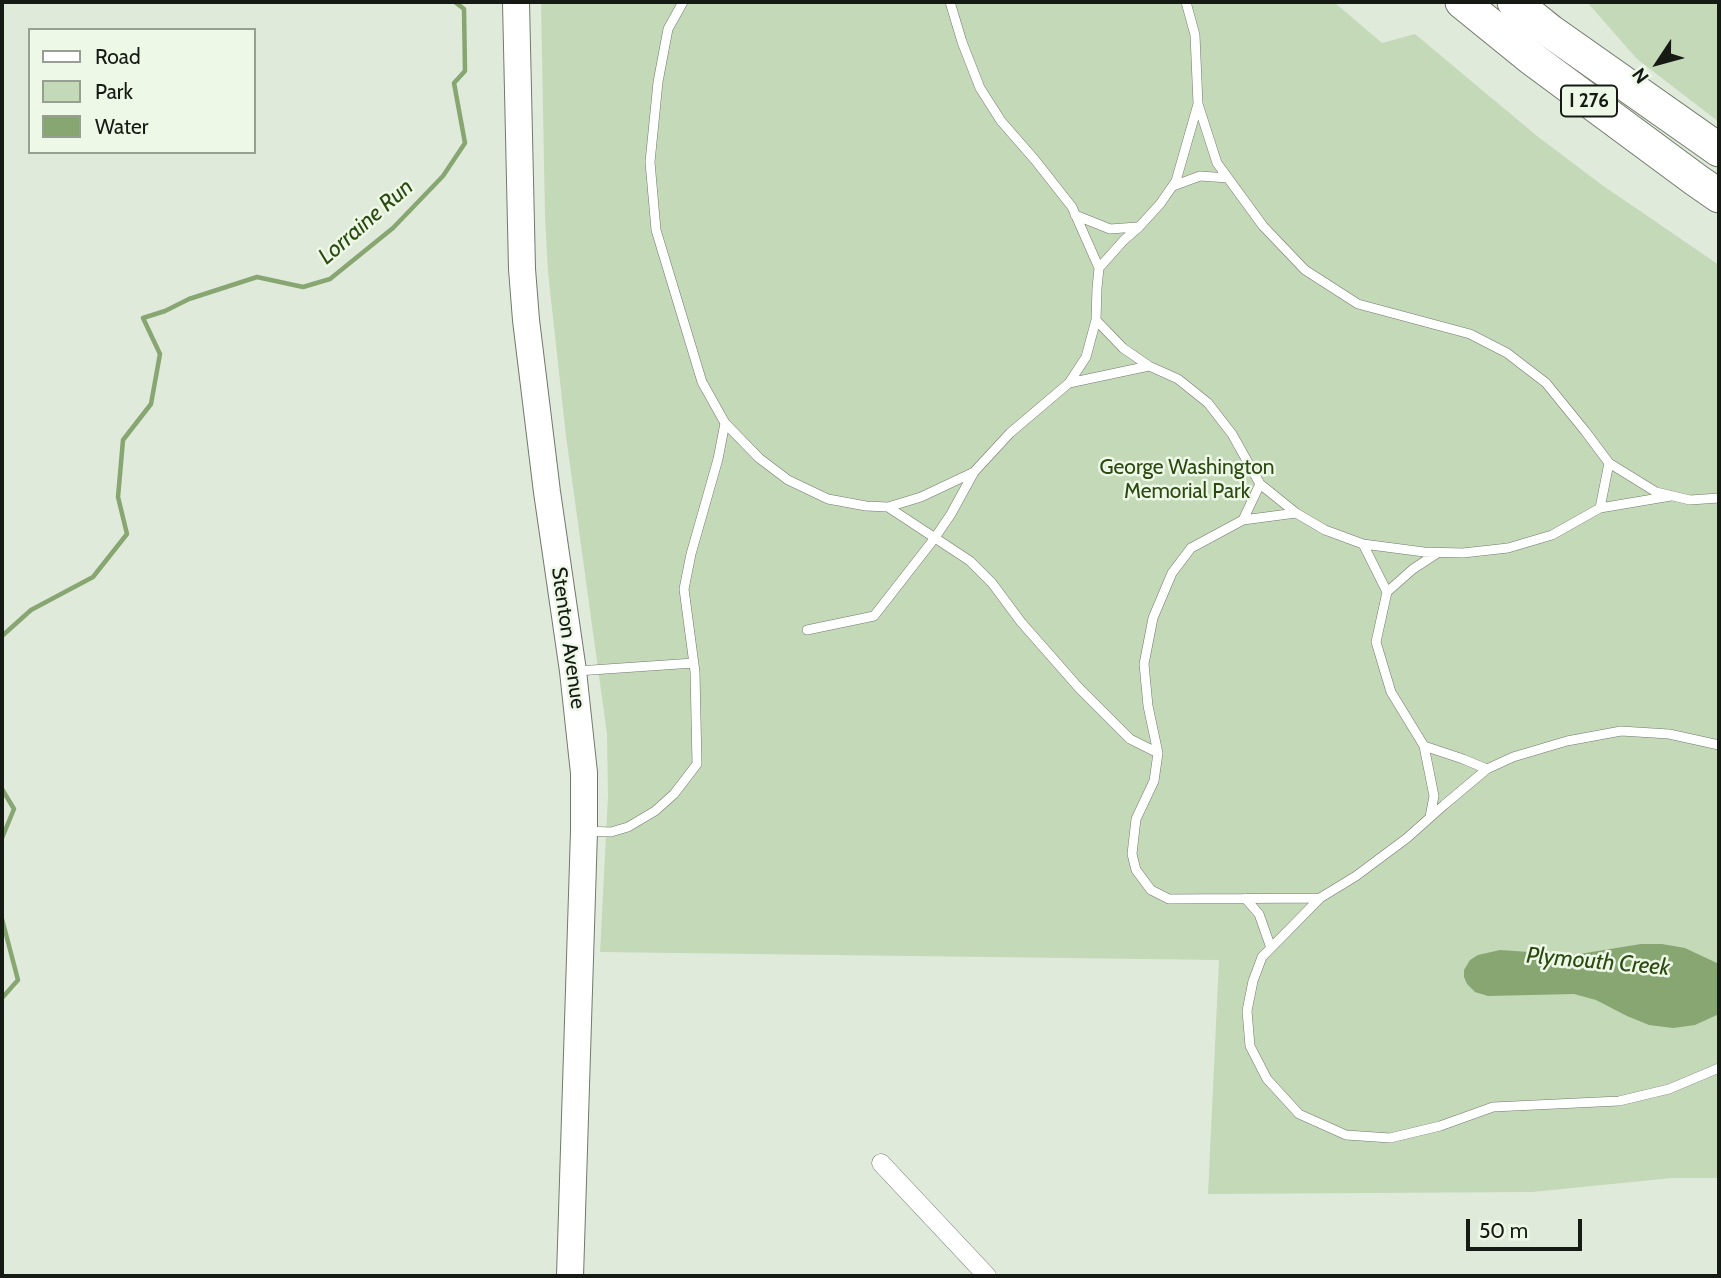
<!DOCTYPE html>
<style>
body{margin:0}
#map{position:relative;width:1721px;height:1278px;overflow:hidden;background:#e0eada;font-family:Cabin,sans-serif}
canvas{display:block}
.frame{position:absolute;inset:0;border:4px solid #161a14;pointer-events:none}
.legend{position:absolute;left:28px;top:28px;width:228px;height:126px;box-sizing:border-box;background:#edf8e7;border:2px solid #979f93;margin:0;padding:9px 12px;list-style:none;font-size:21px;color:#161a14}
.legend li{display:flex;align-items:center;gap:14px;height:35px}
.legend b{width:35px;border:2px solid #979f93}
.north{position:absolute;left:1623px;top:28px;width:70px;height:70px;-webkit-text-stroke:5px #edf8e7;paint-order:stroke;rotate:234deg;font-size:19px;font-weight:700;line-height:28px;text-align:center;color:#161a14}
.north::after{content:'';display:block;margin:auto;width:24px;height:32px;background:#161a14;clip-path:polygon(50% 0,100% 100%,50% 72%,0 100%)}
.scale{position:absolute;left:1466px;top:1219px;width:116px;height:32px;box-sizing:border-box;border:4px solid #161a14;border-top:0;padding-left:9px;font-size:21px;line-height:24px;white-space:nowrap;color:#161a14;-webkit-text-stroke:5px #edf8e7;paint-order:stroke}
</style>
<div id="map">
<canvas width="1721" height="1278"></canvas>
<div class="frame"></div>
<ul class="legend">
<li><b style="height:9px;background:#fff"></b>Road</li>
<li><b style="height:19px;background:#c4d9b8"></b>Park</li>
<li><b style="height:19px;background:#87a672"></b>Water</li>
</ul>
<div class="north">N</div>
<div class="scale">50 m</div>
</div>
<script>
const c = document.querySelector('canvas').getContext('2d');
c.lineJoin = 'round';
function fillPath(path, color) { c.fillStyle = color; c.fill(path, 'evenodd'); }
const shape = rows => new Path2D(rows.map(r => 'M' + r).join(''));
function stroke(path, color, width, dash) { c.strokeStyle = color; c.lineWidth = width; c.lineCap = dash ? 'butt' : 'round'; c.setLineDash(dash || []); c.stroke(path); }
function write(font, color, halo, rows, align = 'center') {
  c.font = font + ' Cabin,sans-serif'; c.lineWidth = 5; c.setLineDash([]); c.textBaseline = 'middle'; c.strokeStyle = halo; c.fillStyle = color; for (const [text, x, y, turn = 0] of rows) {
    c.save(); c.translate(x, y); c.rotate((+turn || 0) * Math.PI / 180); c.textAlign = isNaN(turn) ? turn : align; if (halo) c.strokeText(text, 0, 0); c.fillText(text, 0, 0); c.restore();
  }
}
fillPath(shape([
 [541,2,1334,2,1382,43,1415,34,1537,136,1602,185,1719,265,1719,1178,1672,1178,1532,1192,1208,1194,1219,960,600,952,608,796,607,734,566,436,548,272,545,216],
 [1587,2,1719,2,1719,122,1637,59]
]), '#c4d9b8');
fillPath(shape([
 [1641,944,1662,944,1685,948,1719,964,1719,1014,1695,1025,1673,1028,1649,1025,1627,1016,1596,1000,1574,994,1488,996,1475,992,1467,984,1464,977,1464,970,1470,960,1478,955,1500,950,1573,955]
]), '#87a672');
stroke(shape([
 [2,636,31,610,93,577,127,534,118,497,123,440,151,404,160,354,143,318,165,311,189,299,257,277,303,287,330,279,393,228,443,176,465,143,454,83,465,71,464,9,455,2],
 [2,789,14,809,2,838],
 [2,919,18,980,2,998]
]), '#87a672', 4.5);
const service = shape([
 [683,2,668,29,658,82,650,162,656,230,702,382,725,423,759,458,788,480,828,499,866,506,888,507,921,497,974,472,1010,433,1069,383,1086,357,1096,320,1097,288,1099,268,1072,207,1035,160,1001,121,980,88,962,42,950,2],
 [1198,104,1217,163,1263,226,1305,270,1358,304,1470,334,1507,353,1546,383,1585,431,1609,463,1656,492,1690,500,1719,498],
 [1173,186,1200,176,1228,178],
 [1075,215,1110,229,1137,227],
 [1099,268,1124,240,1139,227,1160,204,1176,181,1198,104,1195,35,1186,2],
 [1096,320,1123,348,1149,366,1178,379,1208,403,1232,434,1260,484,1296,513],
 [1069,383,1149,366],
 [888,507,970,561,992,583,1021,622,1079,688,1130,739,1158,753,1154,781,1136,819,1132,854,1136,870,1151,890,1169,899,1320,898,1356,876,1407,838,1444,805,1487,769,1513,757,1567,741,1621,731,1669,734,1719,745],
 [1600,508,1609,463],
 [1243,520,1260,484],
 [1363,544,1387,592,1376,642,1391,692,1424,746,1434,796,1430,817],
 [1387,592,1413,569,1436,554],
 [807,630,874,616,934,539,951,514,974,472],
 [577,671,694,663],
 [1424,746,1463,759,1487,769],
 [1158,753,1148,706,1144,664,1153,618,1172,573,1191,548,1243,520,1296,513,1325,530,1363,544,1424,552,1463,553,1508,548,1552,535,1600,508,1671,496],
 [586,831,611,832,628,827,655,811,674,794,697,764,695,672,684,589,691,554,718,459,725,423],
 [1245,898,1259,914,1271,948],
 [1320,898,1262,957,1253,981,1247,1011,1250,1046,1267,1079,1299,1114,1346,1135,1390,1138,1440,1126,1493,1107,1619,1101,1669,1089,1719,1068]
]);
const minor = shape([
 [881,1163,987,1276]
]);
const secondary = shape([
 [516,2,522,269,526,320,547,492,573,671,584,773,584,831,570,1276]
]);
const motorway = shape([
 [1462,2,1531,58,1696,180,1719,196],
 [1514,2,1550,31,1719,150]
]);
stroke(service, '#707a6b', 10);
stroke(minor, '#707a6b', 19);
stroke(secondary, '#707a6b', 28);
stroke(motorway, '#707a6b', 35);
stroke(service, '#fff', 9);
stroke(minor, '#fff', 18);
stroke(secondary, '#fff', 26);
stroke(motorway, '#fff', 33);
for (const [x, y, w] of [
 [1589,101,56]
]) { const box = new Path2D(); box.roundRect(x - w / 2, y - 15.5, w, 31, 5); c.fillStyle = '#edf8e7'; c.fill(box); stroke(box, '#161a14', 2); }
write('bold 19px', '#161a14', null, [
 ["I 276",1589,101]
]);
write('21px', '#2b4911', '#edf8e7', [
 ["George Washington",1187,468],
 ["Memorial Park",1187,492]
]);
write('21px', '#161a14', '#edf8e7', [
 ["Stenton Avenue",568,638,82]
]);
write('italic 23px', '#2b4a11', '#edf8e7', [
 ["Lorraine Run",366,222,-41],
 ["Plymouth Creek",1598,962,5]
]);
</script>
